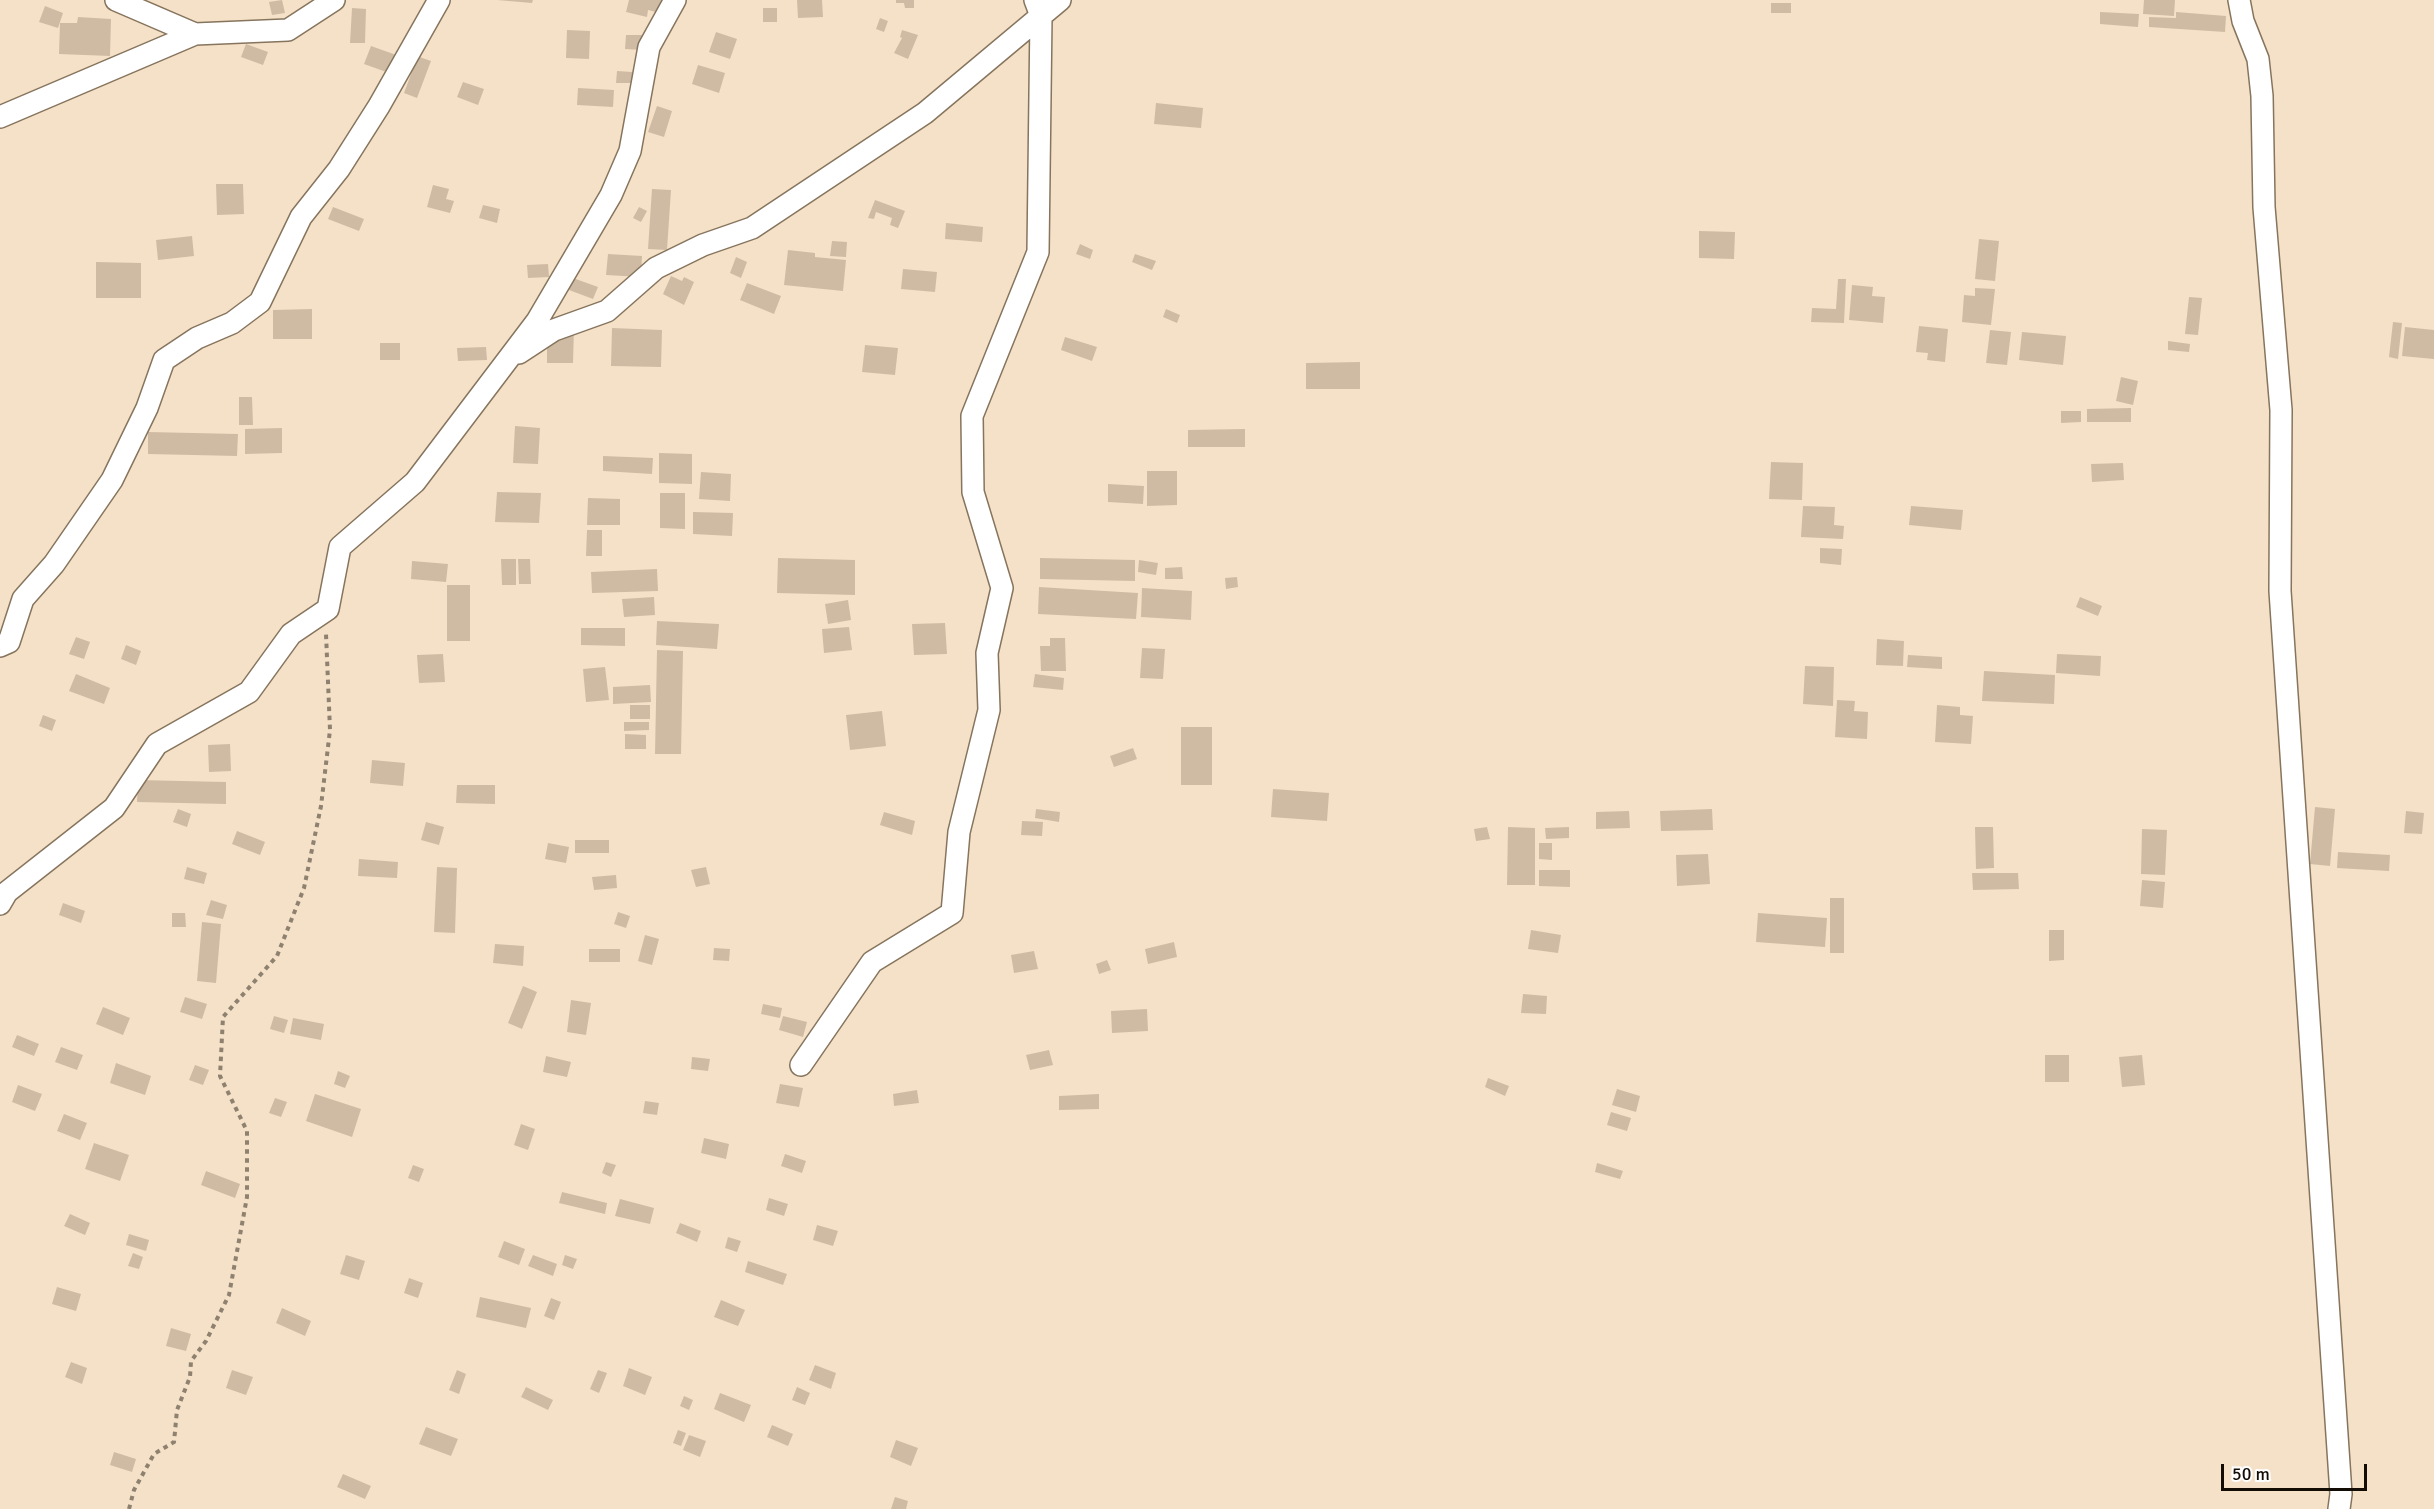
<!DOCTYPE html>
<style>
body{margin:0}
#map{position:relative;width:2434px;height:1509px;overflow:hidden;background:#f5e1c8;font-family:Signika,sans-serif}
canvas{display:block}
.scale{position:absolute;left:2221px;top:1464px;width:146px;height:27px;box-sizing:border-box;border:3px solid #120c05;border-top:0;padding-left:8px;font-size:18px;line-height:21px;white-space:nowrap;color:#120c05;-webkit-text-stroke:4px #fff;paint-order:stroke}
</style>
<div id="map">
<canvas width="2434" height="1509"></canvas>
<div class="scale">50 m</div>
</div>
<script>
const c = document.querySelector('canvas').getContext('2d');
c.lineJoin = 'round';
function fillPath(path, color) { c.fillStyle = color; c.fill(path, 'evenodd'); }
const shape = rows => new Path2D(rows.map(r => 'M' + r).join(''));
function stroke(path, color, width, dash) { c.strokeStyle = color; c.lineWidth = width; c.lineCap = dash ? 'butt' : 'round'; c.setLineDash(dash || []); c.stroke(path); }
fillPath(shape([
 [282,0,285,13,272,15,269,2],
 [497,0,533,0,532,3],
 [629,0,663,0,660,13,648,10,647,17,626,12],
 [797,0,822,0,823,17,798,18],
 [896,0,914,0,914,8,905,8,904,3,896,3],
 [2144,0,2175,0,2174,16,2143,14],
 [1771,3,1791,3,1791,13,1771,13],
 [45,6,63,13,58,28,39,22],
 [352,8,366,9,365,43,350,43],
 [763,8,777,8,777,22,763,22],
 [2100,12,2139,14,2138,27,2100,24],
 [2176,12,2226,16,2225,32,2149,27,2149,17,2176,18],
 [78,17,111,19,110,56,59,54,60,23,77,23],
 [880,18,888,21,884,32,876,29],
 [567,30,590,31,589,59,566,58],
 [902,30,918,35,908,59,894,53,902,38,900,37],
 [716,32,737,39,730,59,709,52],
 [626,35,644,35,643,50,625,49],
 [246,44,268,52,263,65,241,57],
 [371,46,399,56,392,74,364,64],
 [414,55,431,61,417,98,404,93,414,66,411,64],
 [698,65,725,73,719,93,692,84],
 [617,71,632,72,632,83,616,83],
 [463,82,484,89,478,105,457,97],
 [578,88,614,90,613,107,577,105],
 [1156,103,1203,108,1201,128,1154,124],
 [657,106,672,111,664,137,648,132],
 [216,184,243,184,244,214,217,215],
 [433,185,449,189,446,199,454,201,450,213,427,207],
 [652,189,671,190,667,250,648,249],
 [875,200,905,211,898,228,890,225,892,218,876,212,874,219,868,218],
 [483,205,500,209,497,223,479,218],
 [333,207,364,219,359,231,328,219],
 [639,207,647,211,641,222,633,218],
 [946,223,983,227,982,242,945,239],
 [1699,231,1735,232,1734,259,1699,258],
 [192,236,194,256,158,260,156,240],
 [1979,239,1999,241,1995,281,1975,279],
 [832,241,847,242,846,257,830,256],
 [1080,244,1093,250,1090,259,1076,254],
 [788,250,815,253,815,257,846,260,843,291,784,285],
 [608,254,642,256,641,277,606,275],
 [1135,254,1156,261,1152,270,1132,262],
 [736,257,747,262,741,278,730,273],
 [96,262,141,263,141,298,96,298],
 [548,264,549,277,528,278,527,265],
 [903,269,937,272,935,292,901,289],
 [671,276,682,281,684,277,694,282,684,305,663,294],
 [573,278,598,287,593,299,569,290],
 [1838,279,1846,279,1844,323,1811,322,1812,308,1836,309],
 [747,283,781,296,774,314,740,300],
 [1852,285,1873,287,1872,296,1885,297,1883,323,1849,320],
 [1975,288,1995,289,1991,325,1962,322,1964,295,1975,296],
 [2189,297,2202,298,2198,335,2185,334],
 [312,309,312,339,273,339,273,310],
 [1166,309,1180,315,1177,323,1163,317],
 [2393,322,2402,323,2398,359,2389,357],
 [1919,326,1948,329,1945,362,1927,360,1928,353,1916,352],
 [547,327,574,327,573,363,547,363],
 [2405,327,2434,330,2434,359,2402,356],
 [612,328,662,330,661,367,611,366],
 [1990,330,2011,332,2007,365,1986,363],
 [2022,332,2066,336,2063,365,2019,360],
 [1065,337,1097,347,1092,361,1061,350],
 [2168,341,2190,344,2189,352,2168,350],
 [380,343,400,343,400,360,380,360],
 [865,345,898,348,895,375,862,372],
 [486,347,487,360,458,361,457,348],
 [1360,362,1360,389,1306,389,1306,363],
 [2121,377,2138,381,2133,405,2116,401],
 [239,397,252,397,253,425,239,425],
 [2131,408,2131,422,2087,422,2087,409],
 [2061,411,2081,411,2081,422,2061,423],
 [515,426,540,428,538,464,513,463],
 [282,428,282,453,245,454,245,429],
 [1245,429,1245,447,1188,447,1188,430],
 [148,432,238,434,237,456,148,454],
 [659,453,692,454,692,484,659,483],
 [603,456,653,458,652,474,603,471],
 [1771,462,1803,463,1802,500,1769,499],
 [2123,463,2124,480,2092,482,2091,464],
 [1147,471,1177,471,1177,505,1147,506],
 [701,472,731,474,730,501,699,499],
 [1108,484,1144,486,1143,504,1108,502],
 [497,492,541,493,539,523,495,522],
 [660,493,685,493,685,529,660,528],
 [588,498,620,499,620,525,587,525],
 [1803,506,1835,507,1834,525,1844,526,1843,539,1801,537],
 [1911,506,1963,510,1961,530,1909,525],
 [693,512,733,513,732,536,693,534],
 [587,530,602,530,602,556,586,556],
 [1820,548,1842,549,1841,565,1820,563],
 [778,558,855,560,855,595,777,593],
 [1040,558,1135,560,1135,581,1040,579],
 [501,559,516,559,516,585,502,585],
 [518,559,530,559,531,584,519,584],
 [1139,560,1158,563,1156,575,1138,572],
 [412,561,448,564,446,582,411,579],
 [1182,567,1183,579,1165,579,1165,568],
 [657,569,658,591,592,593,591,572],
 [1237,577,1238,587,1226,589,1225,578],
 [447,585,470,585,470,641,447,641],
 [1039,587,1138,593,1136,619,1038,614],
 [1142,588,1192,591,1191,620,1141,617],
 [654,597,655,615,624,617,622,599],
 [2080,597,2102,606,2098,616,2076,607],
 [848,600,851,620,828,624,825,604],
 [657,621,719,624,717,649,656,645],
 [945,623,947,654,914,655,912,624],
 [849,627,852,650,824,653,822,629],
 [581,628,625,628,625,646,581,645],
 [76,637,90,642,84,659,69,654],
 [1050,638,1065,638,1066,671,1041,671,1040,646,1050,646],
 [1877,639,1904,641,1903,666,1876,665],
 [126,645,141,651,136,665,121,659],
 [1142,648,1165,649,1163,679,1140,678],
 [657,650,683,651,681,754,655,754],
 [443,654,445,682,419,683,417,655],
 [2057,654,2101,656,2100,676,2056,673],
 [1908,655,1942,657,1942,669,1907,667],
 [1805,666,1834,667,1833,706,1803,704],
 [605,667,609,700,586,702,583,669],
 [1984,671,2055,675,2054,704,1982,701],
 [76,674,110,688,104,704,69,691],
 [1035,674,1064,678,1063,690,1033,687],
 [650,685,651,702,613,704,613,687],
 [1837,700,1855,701,1854,711,1868,712,1867,739,1835,737],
 [630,705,650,705,650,719,630,719],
 [1937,705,1960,707,1960,715,1973,716,1971,744,1935,742],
 [882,711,886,746,850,750,846,715],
 [43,715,56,720,52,731,39,726],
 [624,722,649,722,649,730,624,731],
 [1181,727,1212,727,1212,785,1181,785],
 [625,734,646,735,646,749,625,749],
 [230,744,231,771,209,772,208,745],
 [1133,748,1137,759,1114,767,1110,756],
 [372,760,405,763,403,786,370,783],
 [138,780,226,782,226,804,137,802],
 [457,785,495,785,495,804,456,803],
 [1273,789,1329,793,1327,821,1271,817],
 [2315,807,2335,809,2330,866,2310,864],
 [178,809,191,814,187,827,173,822],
 [1036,809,1060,812,1059,822,1035,818],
 [1712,809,1713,830,1661,831,1660,811],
 [1629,811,1630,828,1596,829,1596,812],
 [2406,811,2424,813,2422,834,2404,833],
 [884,812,915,821,912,835,880,825],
 [1022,821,1043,822,1042,836,1021,835],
 [426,822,444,827,439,845,421,840],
 [1487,827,1490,839,1476,841,1474,829],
 [1508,827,1535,828,1535,885,1507,885],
 [1569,827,1569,838,1546,839,1545,828],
 [1975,827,1993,827,1994,868,1976,869],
 [2142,829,2167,830,2165,875,2141,874],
 [237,831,265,842,260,855,232,844],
 [575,840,609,840,609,853,575,853],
 [548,843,569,847,566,863,545,859],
 [1539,843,1552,843,1552,860,1539,859],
 [2338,852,2390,855,2389,871,2337,868],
 [1708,854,1710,884,1677,886,1676,855],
 [359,859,398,862,397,878,358,876],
 [187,867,207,873,204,884,184,879],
 [437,867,457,868,455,933,434,932],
 [706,867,710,884,696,887,691,870],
 [1539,870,1570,870,1570,887,1539,886],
 [1972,873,2018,873,2019,889,1973,890],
 [616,875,617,888,594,890,592,877],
 [2142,880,2165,882,2163,908,2140,906],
 [1830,898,1844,898,1844,953,1830,953],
 [211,900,227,905,223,919,206,915],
 [63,903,85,911,81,923,59,915],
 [618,912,630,916,626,928,614,924],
 [172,913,185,913,186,927,172,927],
 [1758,913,1827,918,1825,947,1756,942],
 [202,922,221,924,216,983,197,981],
 [1531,930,1561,935,1558,953,1528,949],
 [2049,930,2064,930,2064,960,2049,961],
 [645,935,659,939,652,965,638,961],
 [1174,942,1177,957,1148,964,1145,949],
 [495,944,524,946,523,966,493,963],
 [714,948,730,949,729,961,713,960],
 [589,949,620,949,620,962,589,962],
 [1034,951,1038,969,1014,973,1011,955],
 [1107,960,1111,970,1099,974,1096,964],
 [523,986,537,992,522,1029,508,1023],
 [1523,994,1547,996,1546,1014,1521,1013],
 [185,997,207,1004,202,1019,180,1012],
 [571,1000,591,1003,586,1035,567,1032],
 [763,1004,782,1008,780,1018,761,1014],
 [103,1007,130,1018,123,1035,96,1024],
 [1147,1009,1148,1031,1112,1033,1111,1011],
 [274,1016,288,1020,284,1033,270,1029],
 [783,1016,807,1022,803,1037,779,1030],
 [293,1018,324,1024,321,1040,290,1034],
 [17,1035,39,1044,34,1056,12,1047],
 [61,1047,83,1055,77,1070,55,1062],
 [1049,1050,1053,1065,1030,1070,1026,1055],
 [2045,1055,2069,1055,2069,1082,2045,1082],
 [2142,1055,2145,1085,2122,1087,2119,1057],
 [546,1056,571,1062,567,1077,543,1072],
 [692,1057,710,1059,708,1071,691,1069],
 [116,1063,151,1076,145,1095,110,1083],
 [195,1065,209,1070,203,1085,189,1080],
 [338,1071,350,1076,345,1088,334,1084],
 [1488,1078,1509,1086,1505,1096,1485,1087],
 [780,1084,803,1088,799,1107,776,1103],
 [18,1085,42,1094,35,1111,12,1102],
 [1617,1089,1640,1096,1636,1112,1612,1105],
 [917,1090,919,1103,894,1106,893,1094],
 [315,1094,361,1109,352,1137,306,1121],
 [1099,1094,1099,1109,1059,1110,1059,1096],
 [275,1098,287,1102,281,1117,269,1113],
 [645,1101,659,1103,657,1115,643,1113],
 [1611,1112,1631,1118,1627,1131,1607,1125],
 [64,1114,87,1123,80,1140,57,1131],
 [521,1124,535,1129,528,1150,514,1145],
 [704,1138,729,1144,726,1159,701,1153],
 [94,1143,129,1155,120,1181,85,1169],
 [785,1154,806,1161,802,1173,781,1166],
 [606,1162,616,1165,611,1177,602,1173],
 [1597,1163,1623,1171,1620,1179,1595,1172],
 [413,1165,424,1169,419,1182,408,1178],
 [206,1171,240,1184,235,1198,201,1185],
 [562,1192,607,1203,605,1214,559,1203],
 [769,1198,788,1204,784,1216,766,1210],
 [620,1199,654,1208,650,1224,615,1216],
 [70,1214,90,1223,85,1235,64,1226],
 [680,1223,701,1231,697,1242,676,1233],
 [817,1225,838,1231,833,1246,813,1240],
 [129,1234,149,1240,146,1251,126,1245],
 [728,1237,741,1241,737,1252,725,1248],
 [504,1241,525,1249,519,1265,498,1257],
 [133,1253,143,1257,139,1269,128,1266],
 [346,1255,365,1261,359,1280,340,1274],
 [533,1255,557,1264,553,1276,528,1266],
 [565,1255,577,1259,573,1269,562,1265],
 [748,1261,787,1274,783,1285,745,1272],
 [409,1278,423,1283,418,1298,404,1293],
 [57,1287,81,1294,76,1311,52,1304],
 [480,1297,531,1308,526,1328,476,1317],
 [551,1298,561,1302,554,1320,544,1316],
 [721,1300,745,1310,738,1326,714,1317],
 [282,1308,311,1321,305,1336,276,1323],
 [171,1328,191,1334,186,1351,166,1346],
 [71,1362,87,1368,82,1384,65,1377],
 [815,1365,836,1373,831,1389,809,1380],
 [629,1368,652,1377,645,1395,623,1386],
 [232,1370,253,1377,246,1395,226,1388],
 [457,1370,466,1374,459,1394,449,1390],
 [598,1370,607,1373,599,1393,590,1389],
 [526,1387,553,1400,548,1410,521,1397],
 [797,1387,810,1393,805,1405,792,1400],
 [720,1393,751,1405,744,1422,714,1409],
 [684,1396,693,1400,689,1410,680,1406],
 [772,1425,793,1434,788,1446,767,1437],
 [426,1427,458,1439,451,1456,419,1444],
 [678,1430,686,1433,681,1446,673,1443],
 [689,1435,706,1441,700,1457,683,1450],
 [896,1440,918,1448,911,1466,890,1457],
 [114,1452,136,1459,132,1472,110,1465],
 [343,1474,371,1486,365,1499,337,1487],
 [895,1497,908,1501,906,1509,891,1509]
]), '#cfbba3');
const street = shape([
 [116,0,195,34],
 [2239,0,2243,21,2258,59,2262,96,2264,207,2281,410,2280,591,2341,1494,2339,1509],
 [0,117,195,34,288,30,334,0],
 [519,353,554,330,607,311,656,268,703,245,752,228,925,113,1060,0],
 [0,646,9,642,23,599,54,564,112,480,147,408,164,360,197,338,232,323,260,302,301,217,339,169,379,106,439,0],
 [0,904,7,892,114,808,157,744,249,692,291,634,328,609,340,547,415,482,537,321,611,195,630,151,649,47,675,0],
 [801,1065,872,962,952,913,959,832,989,710,987,653,1002,588,973,492,972,416,1038,252,1041,16,1035,0]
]);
stroke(street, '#86745d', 24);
stroke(shape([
 [129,1509,134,1490,154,1454,174,1442,177,1410,190,1377,191,1361,206,1341,229,1295,247,1197,247,1131,220,1076,223,1017,277,956,304,888,321,806,330,730,326,634]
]), '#8e8170', 4, [4.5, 4.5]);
stroke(street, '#fff', 21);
</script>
